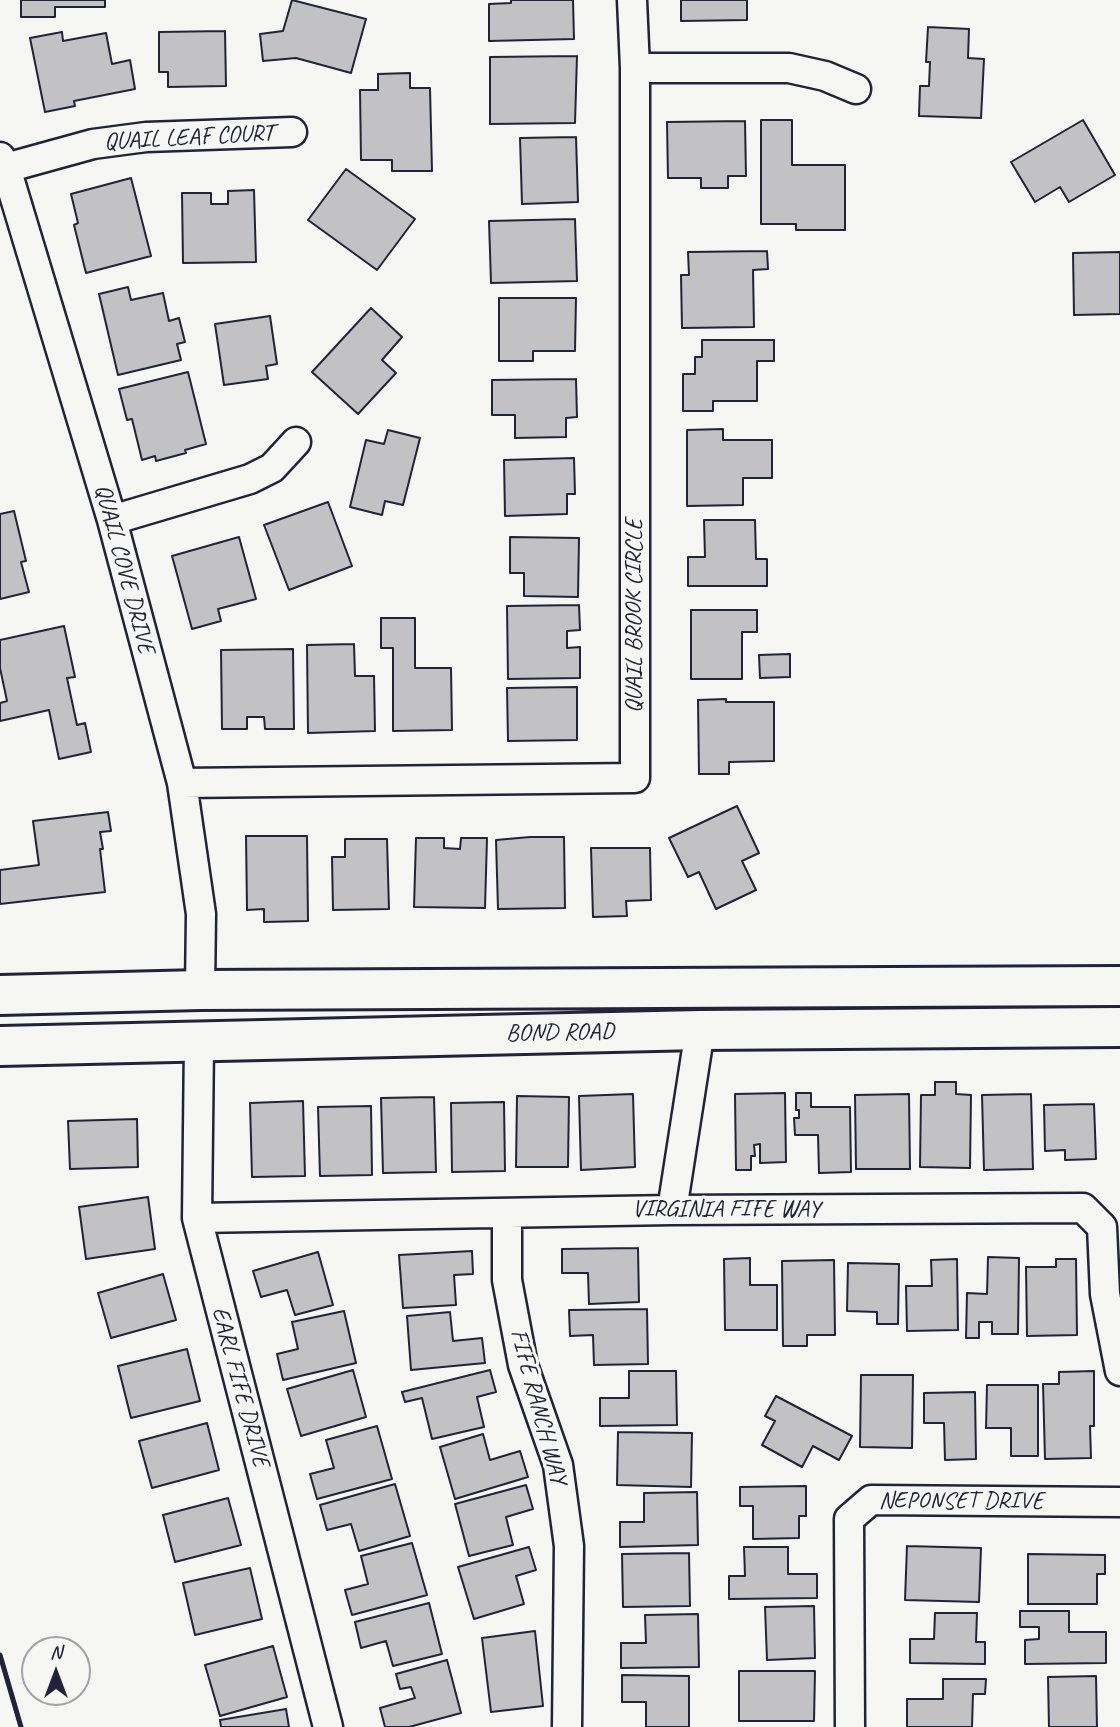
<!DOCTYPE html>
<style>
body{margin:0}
#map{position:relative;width:1120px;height:1727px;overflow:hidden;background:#f6f6f2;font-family:Caveat,sans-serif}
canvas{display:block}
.north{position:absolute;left:21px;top:1636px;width:70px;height:70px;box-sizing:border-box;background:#f6f6f2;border:2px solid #a1a1a9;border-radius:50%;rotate:0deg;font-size:19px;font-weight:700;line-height:28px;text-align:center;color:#22223b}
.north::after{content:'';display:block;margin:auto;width:24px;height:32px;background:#22223b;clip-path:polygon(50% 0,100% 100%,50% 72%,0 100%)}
</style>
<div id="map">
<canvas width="1120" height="1727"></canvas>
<div class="north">N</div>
</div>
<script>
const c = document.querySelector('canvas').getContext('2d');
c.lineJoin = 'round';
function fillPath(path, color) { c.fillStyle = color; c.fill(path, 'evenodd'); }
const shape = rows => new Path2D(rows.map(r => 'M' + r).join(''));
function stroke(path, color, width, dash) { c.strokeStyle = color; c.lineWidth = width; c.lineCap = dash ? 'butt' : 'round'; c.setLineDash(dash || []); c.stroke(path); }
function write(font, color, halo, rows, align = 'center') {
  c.font = font + ' Caveat,sans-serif'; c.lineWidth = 6; c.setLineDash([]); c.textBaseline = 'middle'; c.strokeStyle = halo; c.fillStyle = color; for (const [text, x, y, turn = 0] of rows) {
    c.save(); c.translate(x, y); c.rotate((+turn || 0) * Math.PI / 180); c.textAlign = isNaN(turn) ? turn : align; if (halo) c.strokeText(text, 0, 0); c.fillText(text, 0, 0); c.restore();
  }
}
const building = shape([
 [21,0,105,0,105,7,55,7,55,17,21,17,21,0],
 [292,0,366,19,351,73,296,58,263,61,260,34,283,31,292,0],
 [511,0,573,0,574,39,489,41,489,4,511,3,511,0],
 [681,0,747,0,747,20,681,21,681,0],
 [928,27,969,29,968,58,984,59,981,118,919,116,920,86,929,86,930,62,926,62,928,27],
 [225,31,226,86,168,87,168,72,159,72,159,32,225,31],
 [62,32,63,41,106,33,112,64,130,60,135,89,74,101,75,106,45,112,30,38,62,32],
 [577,56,575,123,490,124,490,57,577,56],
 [410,73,410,88,430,88,432,171,392,171,392,160,361,160,360,90,378,90,378,74,410,73],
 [761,120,792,120,792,165,845,165,845,230,796,230,796,224,761,224,761,120],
 [1083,120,1115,175,1069,202,1060,187,1035,202,1011,162,1083,120],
 [745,121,746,176,728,176,728,188,701,188,701,178,668,178,667,122,745,121],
 [576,137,578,202,522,204,520,138,576,137],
 [346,169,415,219,377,270,308,220,346,169],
 [131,178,151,256,86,273,74,225,78,223,71,194,131,178],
 [254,190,256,262,183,263,182,193,211,193,211,204,228,204,228,191,254,190],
 [575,219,577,281,491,283,489,221,575,219],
 [767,251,768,269,753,270,754,327,682,328,681,275,689,275,688,252,767,251],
 [1120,252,1120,314,1074,315,1073,253,1120,252],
 [128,287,131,300,163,293,169,321,179,318,185,342,177,344,181,360,118,375,99,294,128,287],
 [499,298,576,298,575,351,533,351,533,361,499,361,499,298],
 [371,308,402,337,382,360,396,373,358,414,312,372,371,308],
 [270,316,277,364,266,366,268,379,224,385,215,324,270,316],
 [702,340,774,340,774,361,757,361,757,401,713,401,713,411,683,411,683,374,695,374,695,357,702,357,702,340],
 [188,372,206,444,185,450,186,453,156,461,155,456,142,460,132,419,127,420,119,389,188,372],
 [576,379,577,417,566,418,566,437,515,438,515,415,492,415,492,380,576,379],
 [723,429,723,440,772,440,772,478,743,478,743,505,687,506,687,430,723,429],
 [388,430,420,438,403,505,385,501,382,515,350,507,366,440,384,444,388,430],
 [574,458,575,494,567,494,567,514,505,516,504,460,574,458],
 [328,502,352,566,289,590,264,525,328,502],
 [14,511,26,561,21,562,29,592,0,599,0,514,14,511],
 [704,520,755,520,756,559,767,559,767,586,688,586,688,557,705,557,704,520],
 [239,537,256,599,218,609,221,621,192,629,172,556,239,537],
 [510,537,579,538,578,597,524,596,524,573,510,573,510,537],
 [579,605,580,630,567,631,567,648,580,647,580,678,508,679,507,606,579,605],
 [691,610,757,610,757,632,742,632,742,679,691,679,691,610],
 [381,618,415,618,415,668,451,668,452,730,393,731,393,648,381,648,381,618],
 [64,626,75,677,67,678,77,725,85,723,91,752,59,759,49,710,0,721,0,703,7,701,0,668,0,640,64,626],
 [354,644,355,676,374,676,375,731,308,733,307,645,354,644],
 [293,649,294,729,265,729,264,717,247,717,247,729,222,729,221,650,293,649],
 [790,654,790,677,760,678,759,655,790,654],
 [577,687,577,740,508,741,507,688,577,687],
 [726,699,726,702,774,702,774,761,729,762,729,774,699,774,698,700,726,699],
 [737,806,759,853,742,861,756,890,716,909,699,872,688,877,669,838,737,806],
 [108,812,111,831,100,832,103,849,100,849,105,892,0,904,0,870,39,865,33,821,108,812],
 [246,836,307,836,308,921,264,922,264,909,247,910,246,836],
 [530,837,564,837,565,908,498,909,496,840,530,837],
 [416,838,444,838,444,848,460,849,461,838,487,838,485,908,414,907,416,838],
 [345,839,387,839,389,909,333,910,332,857,345,857,345,839],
 [591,848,650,848,651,900,626,901,627,916,593,917,591,848],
 [935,1082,956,1082,956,1094,971,1095,970,1168,920,1167,921,1095,935,1095,935,1082],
 [785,1093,786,1162,760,1163,760,1144,754,1145,755,1156,751,1156,751,1170,736,1170,735,1094,785,1093],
 [796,1093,811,1093,811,1107,850,1107,851,1172,819,1173,818,1135,795,1135,794,1118,799,1118,799,1110,796,1110,796,1093],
 [633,1094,635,1167,581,1170,579,1096,633,1094],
 [909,1094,910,1169,856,1169,855,1095,909,1094],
 [1031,1094,1033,1169,984,1170,982,1095,1031,1094],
 [517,1096,569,1097,568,1167,516,1167,517,1096],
 [434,1097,436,1172,383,1173,381,1098,434,1097],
 [303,1101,305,1176,252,1177,250,1103,303,1101],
 [504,1102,505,1171,452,1172,451,1103,504,1102],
 [1094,1104,1096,1159,1065,1160,1065,1150,1045,1151,1044,1105,1094,1104],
 [371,1106,372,1175,320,1176,318,1107,371,1106],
 [137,1119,138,1167,70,1169,68,1121,137,1119],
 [148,1197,155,1249,86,1259,79,1207,148,1197],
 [638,1248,639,1302,589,1304,588,1273,562,1273,562,1249,638,1248],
 [472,1251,473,1274,454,1275,456,1305,403,1308,399,1255,472,1251],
 [318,1252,333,1305,295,1315,287,1290,261,1297,253,1271,318,1252],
 [988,1257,1019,1258,1018,1334,992,1334,992,1322,979,1322,979,1338,966,1338,967,1293,987,1294,988,1257],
 [750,1258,750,1285,777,1285,777,1330,725,1330,724,1259,750,1258],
 [957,1259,958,1330,907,1331,906,1286,932,1286,931,1260,957,1259],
 [1056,1259,1076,1259,1077,1335,1027,1336,1026,1267,1056,1267,1056,1259],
 [834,1260,835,1335,807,1335,807,1346,783,1346,782,1261,834,1260],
 [848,1263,899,1264,898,1324,877,1324,877,1312,847,1311,848,1263],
 [163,1274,176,1320,111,1338,98,1293,163,1274],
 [647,1309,648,1364,594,1365,593,1335,570,1336,569,1310,647,1309],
 [344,1311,356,1363,283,1380,277,1354,298,1349,292,1322,344,1311],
 [450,1312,453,1341,482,1338,485,1363,411,1370,407,1316,450,1312],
 [187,1349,200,1401,131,1418,118,1366,187,1349],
 [353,1370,366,1417,301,1436,287,1389,353,1370],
 [490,1370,496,1392,477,1397,484,1427,432,1439,422,1398,405,1402,402,1392,490,1370],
 [629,1371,676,1371,677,1425,600,1426,600,1398,629,1398,629,1371],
 [1094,1371,1094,1426,1090,1426,1091,1458,1045,1459,1043,1384,1059,1384,1059,1372,1094,1371],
 [861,1375,913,1375,912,1448,860,1447,861,1375],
 [987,1385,1038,1385,1038,1456,1011,1456,1011,1428,986,1428,987,1385],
 [975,1392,976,1459,945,1460,944,1423,924,1423,924,1393,975,1392],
 [776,1396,852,1436,839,1460,813,1446,802,1467,762,1445,775,1421,765,1416,776,1396],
 [207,1423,219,1470,152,1488,139,1441,207,1423],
 [377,1426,392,1479,317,1499,310,1474,334,1468,326,1440,377,1426],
 [618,1432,692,1433,691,1487,617,1485,618,1432],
 [483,1434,490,1460,520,1451,528,1477,455,1499,440,1447,483,1434],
 [395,1484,410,1536,359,1551,351,1524,327,1530,320,1505,395,1484],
 [526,1485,533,1509,506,1517,513,1545,469,1556,455,1504,526,1485],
 [806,1486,806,1516,799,1516,799,1538,753,1539,753,1506,740,1506,740,1487,806,1486],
 [697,1492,698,1545,620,1547,620,1522,644,1522,644,1493,697,1492],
 [228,1498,241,1545,175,1562,163,1515,228,1498],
 [412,1543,427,1595,352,1615,345,1590,368,1584,361,1556,412,1543],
 [907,1546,981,1548,979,1602,905,1600,907,1546],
 [529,1547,536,1570,516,1576,524,1604,474,1619,458,1567,529,1547],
 [744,1547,788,1547,788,1574,817,1574,817,1598,729,1599,729,1576,745,1576,744,1547],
 [689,1553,690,1606,623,1607,622,1554,689,1553],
 [1028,1554,1105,1555,1105,1574,1097,1574,1097,1604,1028,1604,1028,1554],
 [250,1568,262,1619,195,1635,183,1583,250,1568],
 [429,1603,442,1654,393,1666,386,1641,361,1648,355,1622,429,1603],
 [814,1606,815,1658,767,1660,765,1607,814,1606],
 [1020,1611,1069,1611,1069,1632,1106,1632,1106,1663,1025,1664,1025,1640,1039,1639,1039,1627,1020,1627,1020,1611],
 [935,1613,977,1613,976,1642,985,1642,985,1664,910,1663,910,1639,934,1639,935,1613],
 [698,1614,699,1667,621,1668,621,1643,646,1643,645,1615,698,1614],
 [535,1631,543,1706,491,1712,482,1638,535,1631],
 [273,1646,287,1697,220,1716,205,1665,273,1646],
 [447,1660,461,1713,409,1727,385,1727,380,1708,415,1698,411,1687,400,1689,396,1674,447,1660],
 [739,1671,815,1671,814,1721,739,1721,739,1671],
 [622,1675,689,1676,689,1727,646,1727,646,1702,622,1702,622,1675],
 [1096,1676,1097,1727,1049,1727,1048,1677,1096,1676],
 [943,1679,986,1679,985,1694,973,1694,972,1727,907,1727,907,1699,943,1699,943,1679],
 [286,1709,289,1727,221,1727,220,1720,286,1709]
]);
fillPath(building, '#c2c2c4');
stroke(building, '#22223b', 2);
const minor = shape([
 [635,68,789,68,825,76,856,89],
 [0,157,6,168,112,520,182,783,201,914,200,990],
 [6,168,93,144,146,137,292,132],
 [112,520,250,479,272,468,296,442],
 [182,783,635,778,635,68,632,0],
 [199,1042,197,1218,328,1727],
 [672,1210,700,1030],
 [507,1213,507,1280,523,1365,558,1465,569,1546,567,1727],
 [197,1218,672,1210,1083,1208,1102,1227,1105,1294,1120,1371],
 [850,1727,849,1519,871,1500,1120,1502]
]);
const primary = shape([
 [0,995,200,990,1120,986],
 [0,1046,700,1030,1120,1027]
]);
stroke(minor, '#22223b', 33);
stroke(primary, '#22223b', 44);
stroke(minor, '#f6f6f2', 28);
stroke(primary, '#f6f6f2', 38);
stroke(shape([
 [0,1655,21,1727]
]), '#22223b', 5);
write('24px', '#22223b', '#f6f6f2', [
 ["QUAIL LEAF COURT",189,138,-3],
 ["QUAIL COVE DRIVE",124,569,75],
 ["QUAIL BROOK CIRCLE",635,616,-90],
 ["BOND ROAD",560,1033,-1],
 ["VIRGINIA FIFE WAY",726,1210],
 ["EARL FIFE DRIVE",240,1387,75],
 ["FIFE RANCH WAY",538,1407,75],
 ["NEPONSET DRIVE",961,1502]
]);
</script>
